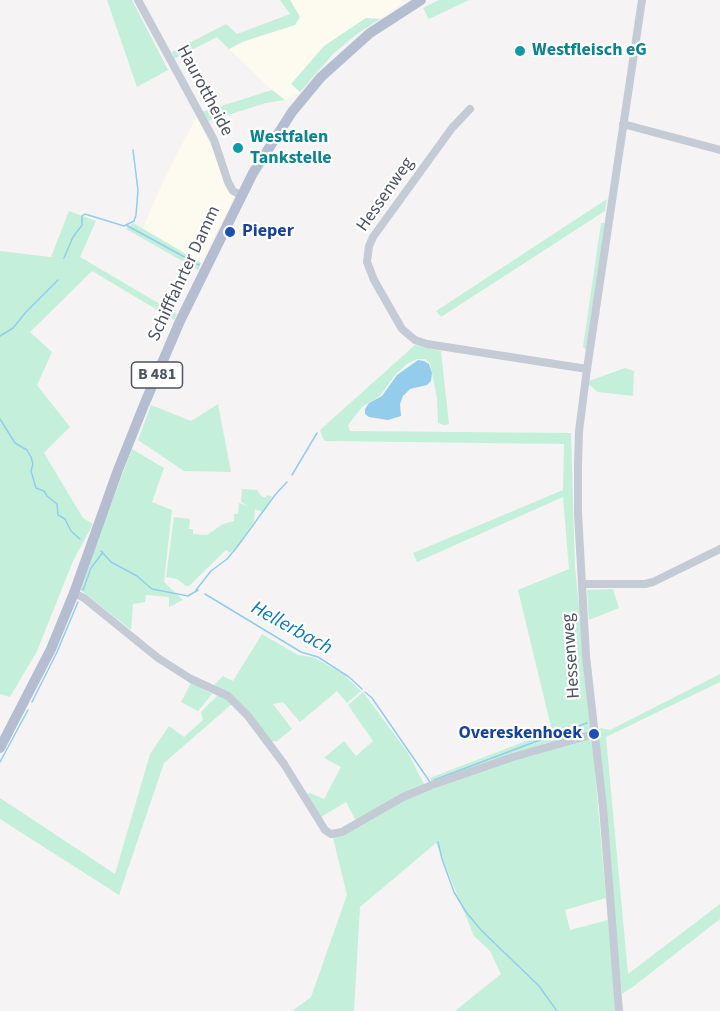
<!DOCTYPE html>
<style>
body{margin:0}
canvas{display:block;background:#f5f3f3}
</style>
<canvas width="720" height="1011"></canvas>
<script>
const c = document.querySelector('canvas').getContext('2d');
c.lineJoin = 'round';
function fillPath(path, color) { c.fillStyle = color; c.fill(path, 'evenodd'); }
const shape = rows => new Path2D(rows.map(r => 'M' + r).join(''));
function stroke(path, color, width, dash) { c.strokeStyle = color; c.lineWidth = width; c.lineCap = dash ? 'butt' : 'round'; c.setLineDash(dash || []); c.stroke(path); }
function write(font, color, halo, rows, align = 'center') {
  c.font = font + ' "Source Sans 3",sans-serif'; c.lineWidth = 4.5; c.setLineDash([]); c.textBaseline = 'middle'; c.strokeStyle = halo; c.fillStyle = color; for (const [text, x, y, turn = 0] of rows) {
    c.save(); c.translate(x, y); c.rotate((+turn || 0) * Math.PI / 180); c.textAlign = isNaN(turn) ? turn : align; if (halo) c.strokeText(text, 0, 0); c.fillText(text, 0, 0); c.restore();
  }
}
fillPath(shape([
 [290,0,401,0,403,3,380,19,366,18,291,84,300,92,285,100,272,90,229,49,300,17],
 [197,116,234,197,201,263,143,228,166,175]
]), '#fdfbef');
fillPath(shape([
 [107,0,132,0,168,70,137,87],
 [280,0,290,0,300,17,295,25,242,42,229,49,217,37,174,59,172,52,226,24,237,34,290,14],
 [439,0,469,0,429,19,423,8],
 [366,18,380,19,357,34,334,53,300,92,291,84,324,46],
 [272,90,285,100,266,103,208,121,202,112],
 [607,199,605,211,441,317,436,311],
 [69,211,96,221,80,257,177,314,174,320,92,271,30,332,52,352,37,385,70,427,44,453,83,518,93,524,73,561,37,651,10,697,0,694,0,251,51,257],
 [133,223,201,263,198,270,126,229],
 [601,223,605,223,586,350,583,347],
 [415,345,441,351,449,424,444,425,438,423,437,398,430,363,425,359,417,359,407,364,395,375,380,396,362,407,348,425,350,431,571,433,575,567,592,731,432,782,430,778,552,731,518,590,569,569,563,497,417,562,413,553,563,490,564,444,325,441,323,438,320,430],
 [625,368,634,371,633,396,598,392,588,384,589,381],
 [218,404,231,472,184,471,138,440,151,405,191,421],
 [132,449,164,468,152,502,172,510,164,582,183,600,169,607,169,597,146,595,145,602,133,604,131,630,79,589],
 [242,489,257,490,260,495,265,498,268,495,272,497,262,512,255,509,254,521,238,545,230,553,226,550,189,586,186,586,177,579,166,577,174,517,190,519,189,529,193,529,193,534,207,535,223,524,234,521,234,514,238,514,239,503,248,506,241,502],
 [613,589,619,608,589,620,587,590],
 [262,634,298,655,313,657,343,674,361,691,347,703,337,691,300,722,283,702,273,704,292,729,277,741,269,742,250,715,211,688,223,676,233,681],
 [720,674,720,682,606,737,628,974,720,904,720,919,634,986,622,994,597,730,601,728,610,730],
 [191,683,212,694,198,711,181,702],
 [363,692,408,753,425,786,356,821,346,802,321,817,306,795,310,793,324,799,341,767,324,758,344,741,356,756,373,741,348,705],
 [218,695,227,697,233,703,164,763,119,895,0,819,0,798,115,874,150,754,169,726,184,737,203,720,201,712],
 [592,737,606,898,565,910,570,930,608,920,616,1011,455,1011,501,974,490,951,474,936,436,843,360,907,354,1011,292,1011,311,997,347,895,333,838,406,799,514,759]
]), '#c4f0db');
fillPath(shape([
 [418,360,424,361,429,364,432,373,431,381,427,385,410,389,403,396,400,404,401,416,388,420,369,417,365,414,365,409,369,403,382,396,397,375]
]), '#93cdeb');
stroke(shape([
 [126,225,199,265],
 [64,258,73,237,82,225,82,216,85,214,124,226,134,221,136,215,138,190,133,150],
 [0,336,13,328,26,312,58,280],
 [0,419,15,443,27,450,31,457,33,464,31,471,36,488,44,491,47,496,57,504,58,515,65,519,71,531,80,539],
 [292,475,317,433],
 [101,551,111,562,137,576,152,589,188,596,198,590],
 [83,590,91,568,103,552],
 [196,590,211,571,227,559,237,547,275,495,287,482],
 [205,594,301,652,318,657,349,677,362,689],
 [365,692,372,698,430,782],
 [32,702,57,652,78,602],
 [551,736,587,723],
 [0,762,28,710],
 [434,780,545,738],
 [438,842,442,859,454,892,466,912,481,930,539,986,557,1011]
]), '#93cdeb', 1.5);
stroke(shape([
 [138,0,214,140,228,182,233,191,241,195],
 [470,109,452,128,373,237,369,246,367,262,374,280,402,329,415,340,427,344,587,369],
 [623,124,720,150],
 [582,584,645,584,653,582,720,549],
 [74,593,84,598,158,658,191,679,228,696,248,716,284,764,325,830,331,834,342,832,403,797,432,785,513,757,594,734],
 [619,1011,603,807,586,656,578,513,578,464,579,431,587,369,642,0]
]), '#c4cbd4', 8);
stroke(shape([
 [0,748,51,649,74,593,118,470,144,405,180,321,253,173,292,112,321,77,370,33,421,0]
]), '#b4bed0', 10);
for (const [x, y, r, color] of [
 [520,51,6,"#0f9aa8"],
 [238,148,6,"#0f9aa8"],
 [230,232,6,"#1a4fb4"],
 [594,734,6,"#1a4fb4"]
]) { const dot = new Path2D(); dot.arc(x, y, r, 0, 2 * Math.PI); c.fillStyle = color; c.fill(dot); stroke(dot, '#fff', 2); }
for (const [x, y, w] of [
 [157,375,51]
]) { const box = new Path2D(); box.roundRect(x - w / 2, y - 13, w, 26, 4.5); c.fillStyle = '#fff'; c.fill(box); stroke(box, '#4b5360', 1.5); }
write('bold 16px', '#4b5360', null, [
 ["B 481",157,375]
]);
write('bold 18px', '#0d838f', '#fff', [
 ["Westfleisch eG",532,51],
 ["Westfalen",250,138],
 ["Tankstelle",250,159]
], 'left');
write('18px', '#4b5360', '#fff', [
 ["Haurottheide",204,91,62],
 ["Hessenweg",386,195,-55],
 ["Schifffahrter Damm",185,274,-65],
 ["Hessenweg",572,656,-94]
]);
write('bold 18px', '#164399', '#fff', [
 ["Pieper",242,232],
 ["Overeskenhoek",582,734,"right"]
], 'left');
write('italic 20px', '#0f78af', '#fff', [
 ["Hellerbach",291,629,29]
]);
</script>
